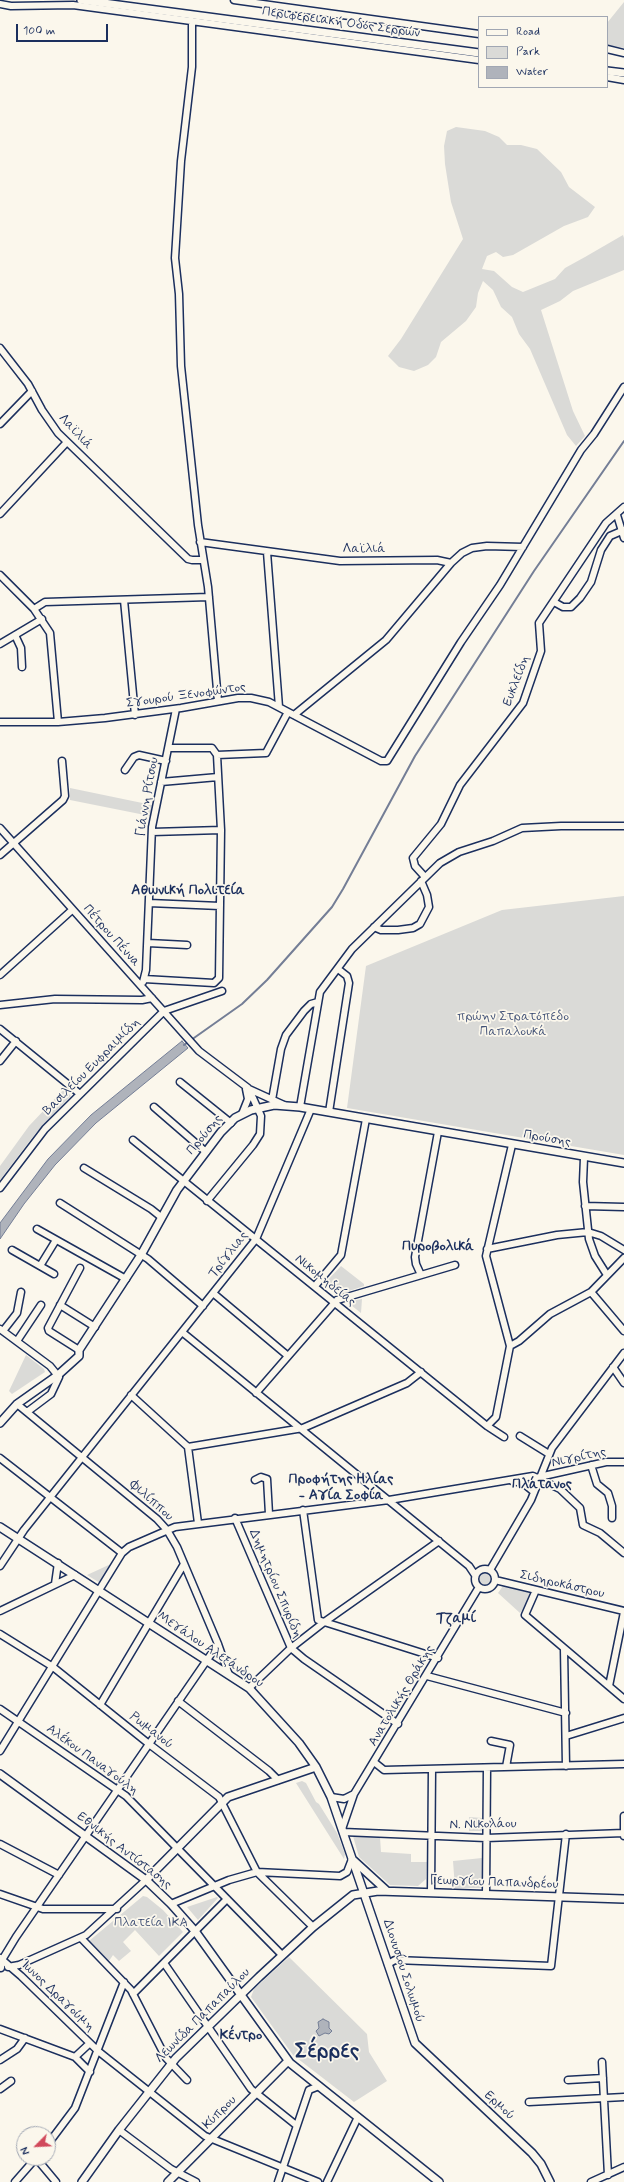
<!DOCTYPE html>
<meta charset="utf-8">
<style>
body{margin:0}
#map{position:relative;width:624px;height:2182px;overflow:hidden;background:#fbf7ec;font-family:Mynerve,sans-serif}
canvas{display:block}
.legend{position:absolute;left:478px;top:16px;width:130px;height:72px;box-sizing:border-box;background:#fbf7ec;border:1px solid #a1a7b3;margin:0;padding:5px 7px;list-style:none;font-size:12px;color:#1b2f5e}
.legend li{display:flex;align-items:center;gap:8px;height:20px}
.legend b{width:20px;border:1px solid #a1a7b3}
.north{position:absolute;left:16px;top:2126px;width:40px;height:40px;box-sizing:border-box;background:#fbf7ec;border:1px solid #a1a7b3;border-radius:50%;rotate:246deg;font-size:11px;font-weight:700;line-height:16px;text-align:center;color:#1b2f5e}
.north::after{content:'';display:block;margin:auto;width:14px;height:18px;background:#d1495b;clip-path:polygon(50% 0,100% 100%,50% 72%,0 100%)}
.scale{position:absolute;left:16px;top:24px;width:92px;height:18px;box-sizing:border-box;border:2px solid #1b2f5e;border-top:0;padding-left:5px;font-size:12px;line-height:14px;white-space:nowrap;color:#1b2f5e;-webkit-text-stroke:3px #fbf7ec;paint-order:stroke}
</style>
<div id="map">
<canvas width="624" height="2182"></canvas>
<ul class="legend">
<li><b style="height:5px;background:#fbf7ec"></b>Road</li>
<li><b style="height:11px;background:#dadad7"></b>Park</li>
<li><b style="height:11px;background:#afb3bb"></b>Water</li>
</ul>
<div class="north">N</div>
<div class="scale">100 m</div>
</div>
<script>
const c = document.querySelector('canvas').getContext('2d');
c.lineJoin = 'round';
function fillPath(path, color) { c.fillStyle = color; c.fill(path, 'evenodd'); }
const shape = rows => new Path2D(rows.map(r => 'M' + r).join(''));
function stroke(path, color, width, dash) { c.strokeStyle = color; c.lineWidth = width; c.lineCap = dash ? 'butt' : 'round'; c.setLineDash(dash || []); c.stroke(path); }
function write(font, color, halo, rows, align = 'center') {
  c.font = font + ' Mynerve,sans-serif'; c.lineWidth = 3.5; c.setLineDash([]); c.textBaseline = 'middle'; c.strokeStyle = halo; c.fillStyle = color; for (const [text, x, y, turn = 0] of rows) {
    c.save(); c.translate(x, y); c.rotate((+turn || 0) * Math.PI / 180); c.textAlign = isNaN(turn) ? turn : align; if (halo) c.strokeText(text, 0, 0); c.fillText(text, 0, 0); c.restore();
  }
}
fillPath(shape([
 [624,2,624,48,607,45,607,23],
 [456,127,485,131,499,137,507,145,521,145,537,149,561,172,569,187,595,207,588,217,564,226,513,255,503,257,496,252,487,256,482,269,494,271,512,287,523,292,555,279,565,268,585,257,623,235,624,238,624,270,573,291,560,301,541,310,573,411,585,436,576,446,567,435,530,349,519,334,512,317,501,307,493,290,483,281,478,293,476,307,466,321,441,342,436,357,428,365,414,371,399,367,388,356,401,339,463,239,451,202,445,164,444,146,447,131],
 [70,788,152,805,150,816,70,800],
 [624,896,624,1155,347,1108,366,966,502,910],
 [64,1089,71,1096,35,1134,0,1180,0,1166,29,1126],
 [341,1266,364,1284,364,1286,337,1295,324,1284],
 [362,1299,361,1313,347,1302],
 [26,1355,44,1369,45,1372,12,1394,9,1391],
 [113,1563,100,1583,87,1575],
 '479 1579a6 6 0 1 1 12 0a6 6 0 1 1-12 0Z',
 [503,1586,531,1593,527,1604,520,1613,498,1593],
 [302,1781,306,1783,316,1802,319,1804,337,1833,345,1854,344,1859,296,1783],
 [469,1817,482,1818,482,1831,469,1831],
 [353,1836,380,1837,381,1852,411,1854,411,1862,427,1862,426,1879,418,1886,390,1885,359,1857],
 [482,1858,482,1888,455,1888,453,1861],
 [143,1896,147,1897,163,1910,183,1932,159,1956,135,1930,123,1942,131,1951,119,1961,113,1955,109,1961,89,1941],
 [217,1897,218,1898,198,1920,187,1907],
 [289,1957,367,2034,369,2052,387,2081,354,2102,293,2055,251,1997,254,1989]
]), '#dadad7');
const water = shape([
 [182,1041,188,1048,96,1123,55,1165,24,1204,0,1239,0,1223,48,1159,91,1115,182,1041],
 [323,2019,329,2022,329,2028,332,2031,329,2034,325,2033,319,2036,316,2031,319,2028,318,2022,323,2019]
]);
fillPath(water, '#afb3bb');
stroke(water, '#747e96', 1);
stroke(shape([
 [184,1045,242,1004,267,980,332,907,343,889,415,756,534,571,624,441]
]), '#747e96', 2);
const minor = shape([
 [234,0,479,34],
 [0,4,11,6,73,5,479,60],
 [192,21,192,67,181,161,175,258,179,294,181,366,198,525,208,587,218,701],
 [607,49,624,53],
 [607,77,624,80],
 [0,348,28,384,42,410,58,433,188,559,192,560,203,560],
 [0,424,32,391],
 [0,514,67,442],
 [617,515,624,538],
 [200,542,340,561,437,560,451,563],
 [267,552,279,707],
 [0,575,34,609,50,633,58,722],
 [124,600,135,715],
 [554,602,563,607,571,607,580,598,591,582,601,550,610,536,624,530],
 [34,609,45,602,209,597],
 [15,635,21,648,22,667],
 [0,644,42,619],
 [294,715,386,640,451,563,462,553,472,548,487,546,523,547],
 [0,722,58,722,105,718,181,708,238,698,251,698,269,702,381,761,387,761,461,642,500,585,581,450,594,434,624,387],
 [217,755,266,753,288,712],
 [125,770,134,757,139,755,166,761],
 [161,782,218,777],
 [0,828,199,1051,248,1088,253,1098,261,1116,260,1134,253,1145,207,1201],
 [152,832,221,830],
 [0,855,63,800,65,796,62,761],
 [425,877,415,866,413,858,441,824,460,785,523,703,541,651,539,623,606,523,624,507],
 [149,903,220,906],
 [374,927,381,930,398,930,413,928,420,924,429,907,427,895,421,881],
 [148,943,187,945],
 [0,975,72,910],
 [144,979,214,983,219,978,221,830,217,755,212,748,169,748],
 [143,982,146,970,152,827,176,709],
 [0,1005,55,999,142,1000,152,998],
 [0,1029,80,1094],
 [0,1061,16,1041],
 [180,1082,231,1123],
 [249,1089,284,1105],
 [272,1100,281,1049,286,1035,304,1011,311,1004,318,1002],
 [154,1107,206,1152],
 [300,1107,320,992,352,949,440,863,459,852,493,841,522,828,561,826,624,826],
 [329,1112,349,983,347,976,338,969],
 [242,1114,248,1099,246,1089],
 [133,1140,487,1426,504,1437],
 [584,1158,583,1182,589,1239,595,1256,607,1275],
 [84,1168,151,1209,161,1217],
 [0,1188,45,1129,164,1011,222,991],
 [60,1203,148,1259,203,1306],
 [585,1206,624,1207],
 [37,1229,126,1279],
 [487,1249,557,1235,588,1232,601,1236,624,1250],
 [12,1250,54,1274],
 [40,1266,56,1240],
 [421,1275,416,1264,415,1257,438,1132],
 [315,1286,341,1255,366,1119],
 [591,1292,624,1258],
 [213,1293,288,1356],
 [60,1305,95,1327],
 [0,1329,50,1366,59,1377,51,1394,27,1412],
 [3,1331,17,1313,21,1292],
 [182,1332,469,1566,475,1575],
 [17,1341,41,1305],
 [510,1346,519,1341,550,1314,591,1292,624,1331],
 [79,1350,49,1331,48,1328,80,1268],
 [613,1367,624,1383],
 [256,1393,337,1300,455,1265],
 [131,1395,188,1447,198,1523],
 [17,1404,157,1519,167,1530,177,1547,218,1644,229,1675],
 [487,1426,496,1417,510,1346,486,1256,512,1145],
 [520,1436,549,1454],
 [188,1447,303,1428,407,1383,421,1372],
 [0,1458,122,1553],
 [591,1465,597,1484,608,1493,612,1506,612,1518],
 [539,1477,606,1462,624,1462],
 [255,1480,261,1477,267,1479,269,1514],
 [512,1481,523,1483,534,1492],
 [303,1510,318,1620,438,1658],
 [235,1518,291,1648,304,1659,398,1724],
 [0,1566,24,1530,256,1239,311,1109],
 '475 1579a10 10 0 1 1 20 0a10 10 0 1 1-20 0Z',
 [490,1570,531,1500,552,1448,624,1353],
 [495,1580,624,1611],
 [55,1584,58,1563],
 [536,1590,525,1615,624,1699],
 [0,1611,75,1575],
 [0,1634,53,1667,149,1744,219,1797,257,1872,313,1927],
 [564,1649,566,1766],
 [427,1676,566,1713],
 [609,1686,624,1612],
 [249,1688,291,1648,323,1623,439,1541],
 [178,1701,269,1771,278,1780],
 [100,1705,184,1564],
 [0,1709,126,1796,282,1955],
 [566,1736,624,1718],
 [491,1741,510,1745,506,1767],
 [0,1751,122,1553,129,1547,175,1527,389,1500,533,1476,560,1489,580,1508,583,1525,600,1533,624,1553],
 [374,1762,384,1770,624,1764],
 [331,1797,344,1799,354,1794],
 [342,1829,354,1794,479,1587],
 [343,1832,486,1838,624,1833],
 [624,1836,624,1816],
 [0,1844,59,1875],
 [431,1892,432,1769],
 [0,1894,43,1909,117,1909],
 [486,1894,487,1768],
 [171,1904,229,1880,257,1872,340,1876,347,1872,352,1859],
 [81,1938,131,1990,166,2058,187,2080],
 [0,1958,21,1976,98,2051,205,2136,318,2182],
 [164,1963,251,2089,296,2125],
 [388,1964,395,1960,551,1966,566,1834],
 [8,1967,19,1965,86,1935,146,1880],
 [1,1968,2,1960,16,1937,218,1644],
 [133,1994,227,1899],
 [0,2029,75,2057,90,2043],
 [75,2057,90,2072],
 [0,2060,17,2049,25,2038],
 [602,2062,608,2175],
 [568,2080,603,2078],
 [0,2089,11,2081],
 [529,2102,624,2097],
 [119,2130,171,2169,196,2182],
 [48,2144,75,2108,124,1982],
 [36,2158,56,2182],
 [15,2182,36,2158],
 [278,2182,309,2090,319,2086],
 [327,2182,358,2117],
 [591,2182,624,2167]
]);
const major = shape([
 [81,0,479,53],
 [607,71,624,73],
 [0,1423,17,1404,58,1375,79,1356,79,1350,141,1255,177,1190,221,1132,235,1118,251,1110,274,1105,300,1107,624,1163],
 [0,1527,249,1688,299,1743,316,1767,331,1797,415,2043,532,2153,541,2164,550,2182],
 [0,1774,146,1880,171,1904,195,1931,290,2063,439,2182],
 [352,1859,387,1891],
 [146,1880,228,1797,316,1767],
 [82,2182,119,2130,176,2058,259,1977,313,1927,353,1895,378,1891,624,1899],
 [168,2182,288,2061]
]);
stroke(minor, '#1b2f5e', 9);
stroke(major, '#1b2f5e', 10);
stroke(minor, '#fbf7ec', 6);
stroke(major, '#fbf7ec', 7);
write('13px', '#1b2f5e', '#fbf7ec', [
 ["Περιφερειακή Οδός Σερρών",341,23,8],
 ["Λαϊλιά",75,432,47],
 ["Λαϊλιά",364,549],
 ["Ευκλείδη",517,681,-69],
 ["Σγουρού Ξενοφώντος",186,696,-8],
 ["Γιάννη Ρίτσου",148,797,-80],
 ["Πέτρου Πέννα",111,936,48],
 ["Βασιλείου Ευφραιμίδη",92,1067,-45],
 ["Προύσης",205,1135,-50],
 ["Προύσης",547,1139,10],
 ["Τρίγλιας",229,1255,-52],
 ["Νικομηδείας",325,1281,39],
 ["Νιγρίτης",579,1458,-12],
 ["Φιλίππου",151,1501,42],
 ["Δημητρίου Σπυρίδη",275,1584,67],
 ["Σιδηροκάστρου",562,1585,13],
 ["Μεγάλου Αλεξάνδρου",210,1650,34],
 ["Ανατολικής Θράκης",402,1696,-59],
 ["Ρωμανού",151,1731,38],
 ["Αλέκου Παναγούλη",92,1760,36],
 ["Ν. Νικολάου",483,1825,-1],
 ["Εθνικής Αντίστασης",124,1851,38],
 ["Γεωργίου Παπανδρέου",494,1883,2],
 ["Διονυσίου Σολωμού",403,1971,72],
 ["Ίωνος Δραγούμη",57,1996,44],
 ["Λεωνίδα Παπαπαύλου",203,2016,-45],
 ["Ερμού",499,2106,43],
 ["Κύπρου",220,2113,-45]
]);
write('13px', '#415176', '#fbf7ec', [
 ["πρώην Στρατόπεδο",513,1017],
 ["Παπαλουκά",513,1032],
 ["Πλατεία ΙΚΑ",151,1923]
]);
write('bold 14px', '#1b2f5e', '#fbf7ec', [
 ["Αθωνική Πολιτεία",188,891],
 ["Πυροβολικά",438,1247],
 ["Προφήτης Ηλίας",341,1480],
 ["- Αγία Σοφία",341,1496],
 ["Πλάτανος",542,1485],
 ["Τζαμί",456,1619],
 ["Κέντρο",241,2036]
]);
write('bold 21px', '#1b2f5e', '#fbf7ec', [
 ["Σέρρες",327,2053]
]);
</script>
